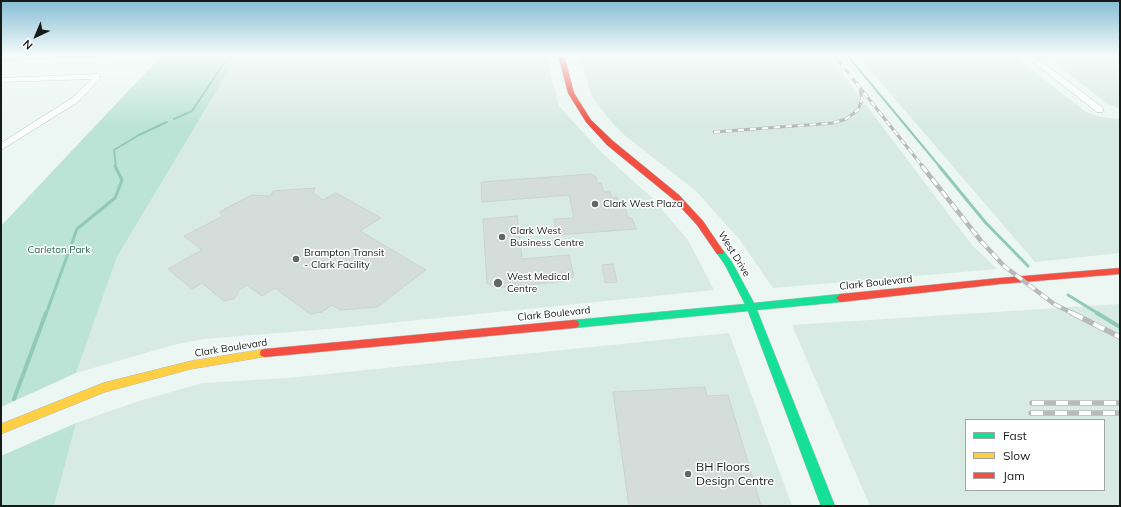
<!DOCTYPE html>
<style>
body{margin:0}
#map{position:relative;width:1121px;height:507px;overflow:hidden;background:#ecf6f2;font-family:Mulish,sans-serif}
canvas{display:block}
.frame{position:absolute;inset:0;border:2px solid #161b19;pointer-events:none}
.legend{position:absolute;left:965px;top:419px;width:140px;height:72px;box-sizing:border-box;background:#fff;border:1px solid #a2a4a3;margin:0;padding:5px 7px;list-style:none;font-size:12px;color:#161b19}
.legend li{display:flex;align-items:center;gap:8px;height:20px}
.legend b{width:20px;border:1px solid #a2a4a3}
.north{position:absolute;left:16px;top:16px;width:40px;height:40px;-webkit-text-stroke:3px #fff;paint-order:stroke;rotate:224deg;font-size:11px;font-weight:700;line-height:16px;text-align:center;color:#161b19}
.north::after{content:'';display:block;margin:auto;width:14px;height:18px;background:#161b19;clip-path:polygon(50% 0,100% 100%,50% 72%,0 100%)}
</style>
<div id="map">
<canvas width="1121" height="507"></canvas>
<div class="frame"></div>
<ul class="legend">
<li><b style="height:5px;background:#16e098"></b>Fast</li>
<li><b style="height:5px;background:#ffcf43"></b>Slow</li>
<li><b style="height:5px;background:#f24e42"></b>Jam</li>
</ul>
<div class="north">N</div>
</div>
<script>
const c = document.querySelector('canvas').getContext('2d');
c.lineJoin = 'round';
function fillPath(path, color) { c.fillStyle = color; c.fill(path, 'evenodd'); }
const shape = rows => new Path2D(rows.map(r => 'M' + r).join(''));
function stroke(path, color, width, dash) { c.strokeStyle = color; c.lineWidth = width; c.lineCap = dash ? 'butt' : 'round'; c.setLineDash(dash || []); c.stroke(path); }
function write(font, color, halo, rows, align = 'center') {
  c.font = font + ' Mulish,sans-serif'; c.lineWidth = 3; c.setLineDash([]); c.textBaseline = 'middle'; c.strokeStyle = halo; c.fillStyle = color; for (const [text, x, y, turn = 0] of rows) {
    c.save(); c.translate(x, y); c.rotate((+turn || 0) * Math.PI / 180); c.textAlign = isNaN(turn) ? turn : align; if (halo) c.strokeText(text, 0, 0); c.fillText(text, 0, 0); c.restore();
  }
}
fillPath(shape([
 [238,55,546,55,559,106,600,151,652,198,688,240,714,290,340,328,203,339,173,345,76,373,117,257],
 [579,55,828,55,972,245,997,269,773,288,739,239,697,192,623,134,609,119,592,97],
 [1045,56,1120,57,1120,109,1108,104],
 [859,57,1017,58,1086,112,1100,117,1120,119,1120,253,1035,262],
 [1120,304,1120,506,870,506,792,325],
 [966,420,1104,420,1104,490,966,490],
 [729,333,792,506,54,506,76,423,139,401,203,383,288,378]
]), '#d8eae4');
fillPath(shape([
 [1,55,131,55,1,62],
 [162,55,238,55,117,257,76,373,1,407,1,226],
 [76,423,54,506,1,506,1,456]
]), '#bbe3d6');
stroke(shape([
 [847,55,940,167],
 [174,119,192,111,224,63,233,55],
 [116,167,114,150,139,135,167,122]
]), '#91cab9', 2);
stroke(shape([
 [939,166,985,222,1028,266],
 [1068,295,1099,314],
 [46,314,77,229,115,198,122,180,115,166]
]), '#91cab9', 3);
stroke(shape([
 [1097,313,1120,327],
 [14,399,46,313]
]), '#91cab9', 4);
const building = shape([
 [591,174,596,177,597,183,601,183,604,192,610,192,612,198,617,197,620,207,625,207,628,218,632,218,636,229,557,235,554,219,574,218,569,195,482,202,481,182,591,174],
 [315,188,313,193,323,200,336,193,381,218,360,231,426,270,377,307,340,310,332,305,322,312,310,314,275,288,262,296,247,285,238,291,237,295,234,299,224,301,202,283,192,289,168,269,202,250,184,236,223,216,219,212,252,195,271,196,273,191,315,188],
 [517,216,522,259,569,255,574,276,567,281,495,288,487,283,483,219,517,216],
 [613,264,617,282,605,283,602,265,613,264],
 [705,387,707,396,728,395,761,506,629,506,613,392,705,387]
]);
fillPath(building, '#d5ddda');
stroke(building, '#cbd3d0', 1);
const street = shape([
 [1024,55,1033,55,1103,108,1103,112,1097,112,1024,55],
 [96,74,99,74,100,79,78,102,1,150,1,143,72,98,92,79,1,82,1,78,96,74]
]);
const fast = shape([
 [720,249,723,250,732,262,754,303,841,294,844,296,846,298,844,300,841,302,757,310,835,506,821,506,748,311,574,328,570,327,569,324,570,321,574,320,745,304,725,265,716,252,720,249]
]);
const slow = shape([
 [265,349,269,350,270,353,269,356,191,369,105,392,1,434,1,424,103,383,191,361,265,349]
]);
const jam = shape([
 [558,55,564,55,574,93,591,120,613,141,679,195,703,221,724,252,723,254,717,254,697,225,673,199,607,145,586,122,568,93,558,55],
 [1120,268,1120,274,1000,284,841,302,838,300,836,298,838,296,841,294,1000,278,1120,268],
 [574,320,578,321,579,324,578,327,574,328,265,357,261,356,260,353,261,350,265,349,574,320]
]);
stroke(street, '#b4bbb8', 1);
stroke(fast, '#b4bbb8', 1);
stroke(slow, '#b4bbb8', 1);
stroke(jam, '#b4bbb8', 1);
fillPath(street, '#fcfefd');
fillPath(fast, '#16e098');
fillPath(slow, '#ffcf43');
fillPath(jam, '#f24e42');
const railFar2 = shape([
 [834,55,923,167],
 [714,132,833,123,846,119,858,110,862,99,860,91]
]);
const railFar1 = shape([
 [922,166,981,241,1004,266,1054,304,1074,314]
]);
const rail = shape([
 [1072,313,1120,337],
 [1032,403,1120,403],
 [1031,413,1120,413]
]);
stroke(railFar2, '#b7bab9', 3);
stroke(railFar1, '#b7bab9', 4.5);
stroke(rail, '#b7bab9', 5.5);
stroke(railFar2, '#fff', 2, [6]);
stroke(railFar1, '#fff', 3, [8]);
stroke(rail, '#fff', 4, [12]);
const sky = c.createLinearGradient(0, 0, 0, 126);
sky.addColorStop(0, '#85bdd5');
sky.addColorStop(0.44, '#f6fbf9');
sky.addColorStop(1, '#f6fbf900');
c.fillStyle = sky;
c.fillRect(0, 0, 1121, 126);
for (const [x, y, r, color] of [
 [595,204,4,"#616865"],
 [502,237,4,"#616865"],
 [296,259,4,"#616865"],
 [498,283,5,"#616865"],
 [688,474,4,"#616865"]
]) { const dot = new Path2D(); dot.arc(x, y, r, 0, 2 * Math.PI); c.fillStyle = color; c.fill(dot); stroke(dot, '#fff', 1.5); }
write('10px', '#161b19', '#fff', [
 ["Clark West Plaza",603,204],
 ["Clark West",510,231],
 ["Business Centre",510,243],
 ["Brampton Transit",304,253],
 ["- Clark Facility",304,265],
 ["West Medical",507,277],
 ["Centre",507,289]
], 'left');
write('10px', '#246150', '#fff', [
 ["Carleton Park",59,250]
]);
write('10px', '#161b19', '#fff', [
 ["West Drive",734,254,58],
 ["Clark Boulevard",876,283,-6],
 ["Clark Boulevard",554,314,-6],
 ["Clark Boulevard",231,348,-9]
]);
write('12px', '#161b19', '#fff', [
 ["BH Floors",696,467],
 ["Design Centre",696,481]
], 'left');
</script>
